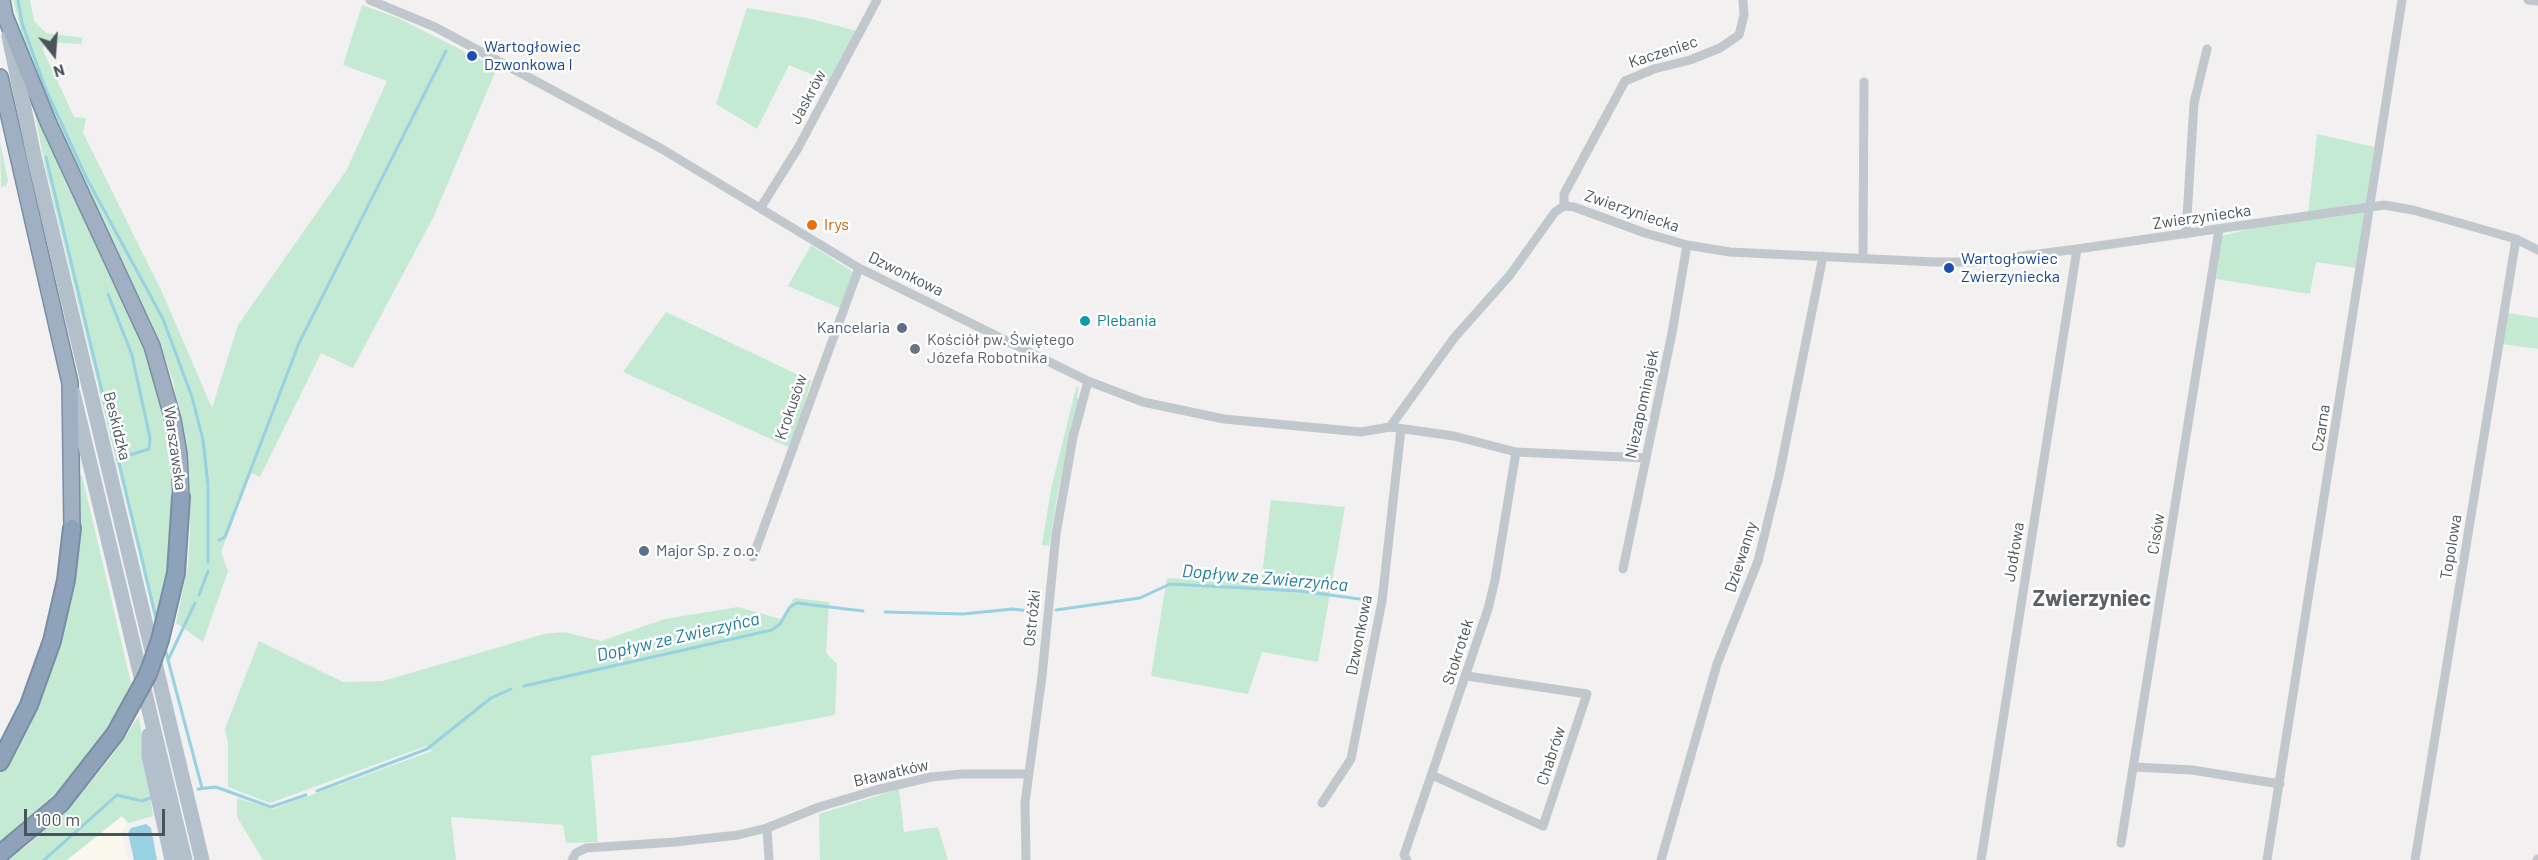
<!DOCTYPE html>
<meta charset="utf-8">
<style>
body{margin:0}
#map{position:relative;width:2538px;height:860px;overflow:hidden;background:#f2f0f0;font-family:Barlow,sans-serif}
canvas{display:block}
.north{position:absolute;left:24px;top:24px;width:60px;height:60px;-webkit-text-stroke:4px #fff;paint-order:stroke;rotate:163deg;font-size:16px;font-weight:700;line-height:24px;text-align:center;color:#4a535b}
.north::after{content:'';display:block;margin:auto;width:21px;height:27px;background:#4a535b;clip-path:polygon(50% 0,100% 100%,50% 72%,0 100%)}
.scale{position:absolute;left:24px;top:809px;width:141px;height:27px;box-sizing:border-box;border:3px solid #4a535b;border-top:0;padding-left:8px;font-size:18px;line-height:21px;white-space:nowrap;color:#4a535b;-webkit-text-stroke:4px #fff;paint-order:stroke}
</style>
<div id="map">
<canvas width="2538" height="860"></canvas>
<div class="north">N</div>
<div class="scale">100 m</div>
</div>
<script>
const c = document.querySelector('canvas').getContext('2d');
c.lineJoin = 'round';
function fillPath(path, color) { c.fillStyle = color; c.fill(path, 'evenodd'); }
const shape = rows => new Path2D(rows.map(r => 'M' + r).join(''));
function stroke(path, color, width, dash) { c.strokeStyle = color; c.lineWidth = width; c.lineCap = dash ? 'butt' : 'round'; c.setLineDash(dash || []); c.stroke(path); }
function write(font, color, halo, rows, align = 'center') {
  c.font = font + ' Barlow,sans-serif'; c.lineWidth = 5; c.setLineDash([]); c.textBaseline = 'middle'; c.strokeStyle = halo; c.fillStyle = color; for (const [text, x, y, turn = 0] of rows) {
    c.save(); c.translate(x, y); c.rotate((+turn || 0) * Math.PI / 180); c.textAlign = isNaN(turn) ? turn : align; if (halo) c.strokeText(text, 0, 0); c.fillText(text, 0, 0); c.restore();
  }
}
fillPath(shape([
 [122,815,128,823,122,832,128,860,67,860]
]), '#faf7ec');
fillPath(shape([
 [13,0,30,0,34,21,46,33,83,38,81,44,45,42,43,50,74,117,86,118,83,133,162,292,212,408,238,325,346,171,387,81,343,65,362,5,398,18,497,68,433,218,353,368,321,353,260,477,251,473,221,552,228,571,203,642,176,623,188,566,190,532,187,458,173,381,155,330,56,124,26,49],
 [747,8,807,18,857,31,830,82,789,65,757,129,716,104],
 [32,101,39,112,45,135,117,284,148,355,162,403,170,443,174,512,168,579,156,626,46,170],
 [2317,134,2374,147,2356,268,2316,262,2310,294,2216,279,2222,236,2308,214],
 [0,142,8,181,6,186,1,187],
 [811,245,853,272,840,308,788,286],
 [666,312,811,381,791,448,623,372],
 [2508,313,2538,318,2538,349,2502,344],
 [1079,386,1077,398,1079,399,1058,491,1049,546,1042,545,1051,489,1076,388],
 [82,475,131,683,113,721,87,763,14,836,0,845,0,772,27,722,51,661,79,476],
 [1271,500,1345,507,1318,662,1262,652,1248,694,1151,676,1167,578,1261,583],
 [794,598,829,602,826,653,837,664,835,715,694,741,591,756,598,842,566,843,563,825,451,817,456,860,263,860,237,817,237,798,273,809,432,751,426,746,270,803,228,787,228,743,225,729,259,641,343,682,383,681,544,634,564,632,601,641,665,619,738,607,781,619],
 [139,716,153,816,128,823,122,816,67,860,7,860,28,845,74,801,109,760],
 [899,789,904,832,938,827,948,860,820,860,819,814]
]), '#c4ead4');
fillPath(shape([
 [146,824,151,828,157,860,134,860,128,833,131,828]
]), '#97d1e2');
stroke(shape([
 [18,0,22,23,46,90,86,177,163,319,192,397,203,440,208,485,208,562],
 [46,157,157,622],
 [108,294,132,355,150,438,149,449,117,459],
 [219,540,225,537,299,343,446,51],
 [199,595,208,571],
 [195,603,168,660,202,788],
 [1056,610,1140,598,1170,584,1300,591,1367,600],
 [885,612,963,614,1013,609,1037,612],
 [165,648,168,660],
 [524,686,772,630,780,624,790,607,797,603,863,611],
 [198,789,216,787,271,807,306,795],
 [317,791,427,749,491,698,511,689],
 [44,860,117,795,142,801,150,798]
]), '#97d1e2', 3);
const trunk = shape([
 [2,0,5,16,49,124,152,346,173,420,179,454,181,497],
 [0,77,70,383,72,528]
]);
const motorway = shape([
 [176,573,181,497],
 [0,762,29,705,52,641,66,580,72,528],
 [0,854,61,803,115,734]
]);
stroke(trunk, '#798da5', 18);
stroke(motorway, '#798da5', 20);
stroke(shape([
 [370,0,435,27,662,149,859,268,1088,381,1143,402,1224,419,1361,432,1390,427,1454,436,1516,452,1646,458],
 [2528,0,2538,1],
 [1564,206,1564,194,1625,81,1654,69,1690,60,1720,48,1739,35,1744,15,1743,0],
 [761,207,798,148,877,0],
 [2186,234,2194,103,2207,49],
 [1863,258,1864,82],
 [1390,427,1454,338,1510,275,1555,212,1564,206,1574,207,1645,233,1687,245,1730,252,1934,262,1976,262,2077,249,2384,205,2413,210,2474,227,2516,239,2538,250],
 [753,557,859,268],
 [1623,569,1672,333,1687,245],
 [2135,767,2192,770,2280,784],
 [1432,775,1543,826,1587,694,1467,676],
 [1322,803,1351,759,1382,601,1401,429],
 [767,828,769,860],
 [2121,843,2219,230],
 [572,860,576,853,586,848,675,842,738,835,767,828,819,807,876,790,931,777,962,774,1029,774],
 [1026,860,1025,803,1042,676,1056,534,1073,437,1088,381],
 [1407,860,1404,855,1488,609,1495,580,1516,452],
 [1661,860,1717,664,1758,561,1779,476,1823,256],
 [1981,860,2077,249],
 [2267,860,2402,0],
 [2415,860,2516,239],
 [2537,860,2538,859]
]), '#c0c7cd', 9);
stroke(shape([
 [9,36,34,156,202,860],
 [73,393,185,860],
 [149,735,149,756,172,860]
]), '#b3bfcb', 15);
stroke(trunk, '#a0b0c2', 15);
stroke(motorway, '#8ea2b9', 16);
const motorwayBridge = shape([
 [115,734,148,674,160,640,176,573]
]);
stroke(motorwayBridge, '#798da5', 20, []);
stroke(motorwayBridge, '#8ea2b9', 16);
for (const [x, y, r, color] of [
 [472,56,6,"#1a4fb4"],
 [812,225,6,"#e8710a"],
 [1949,268,6,"#1a4fb4"],
 [1085,321,6,"#0f9aa8"],
 [902,328,6,"#5c6f8a"],
 [915,349,6,"#6b7280"],
 [644,551,6,"#5c6f8a"]
]) { const dot = new Path2D(); dot.arc(x, y, r, 0, 2 * Math.PI); c.fillStyle = color; c.fill(dot); stroke(dot, '#fff', 2); }
write('16px', '#164399', '#fff', [
 ["Wartogłowiec",484,47],
 ["Dzwonkowa I",484,65],
 ["Wartogłowiec",1961,259],
 ["Zwierzyniecka",1961,277]
], 'left');
write('16px', '#4a535b', '#fff', [
 ["Kaczeniec",1663,52,-18],
 ["Jaskrów",808,97,-62],
 ["Zwierzyniecka",1632,211,19],
 ["Zwierzyniecka",2202,217,-8],
 ["Dzwonkowa",906,274,26],
 ["Niezapominajek",1642,404,-78],
 ["Krokusów",791,407,-71],
 ["Beskidzka",117,426,76],
 ["Czarna",2321,428,-81],
 ["Warszawska",175,448,82],
 ["Cisów",2156,534,-81],
 ["Topolowa",2451,547,-81],
 ["Jodłowa",2014,552,-81],
 ["Dziewanny",1741,557,-72],
 ["Ostróżki",1032,618,-84],
 ["Dzwonkowa",1359,635,-79],
 ["Stokrotek",1458,652,-72],
 ["Chabrów",1551,756,-72],
 ["Bławatków",891,773,-13]
]);
write('16px', '#c56008', '#fff', [
 ["Irys",824,225]
], 'left');
write('16px', '#0d838f', '#fff', [
 ["Plebania",1097,321]
], 'left');
write('16px', '#4e5e75', '#fff', [
 ["Kancelaria",890,328],
 ["Major Sp. z o.o.",656,551,"left"]
], 'right');
write('16px', '#5b616d', '#fff', [
 ["Kościół pw. Świętego",927,340],
 ["Józefa Robotnika",927,358]
], 'left');
write('italic 18px', '#1d7e9b', '#fff', [
 ["Dopływ ze Zwierzyńca",1265,578,5],
 ["Dopływ ze Zwierzyńca",678,637,-13]
]);
write('bold 22px', '#5d6064', '#fff', [
 ["Zwierzyniec",2092,599]
]);
</script>
